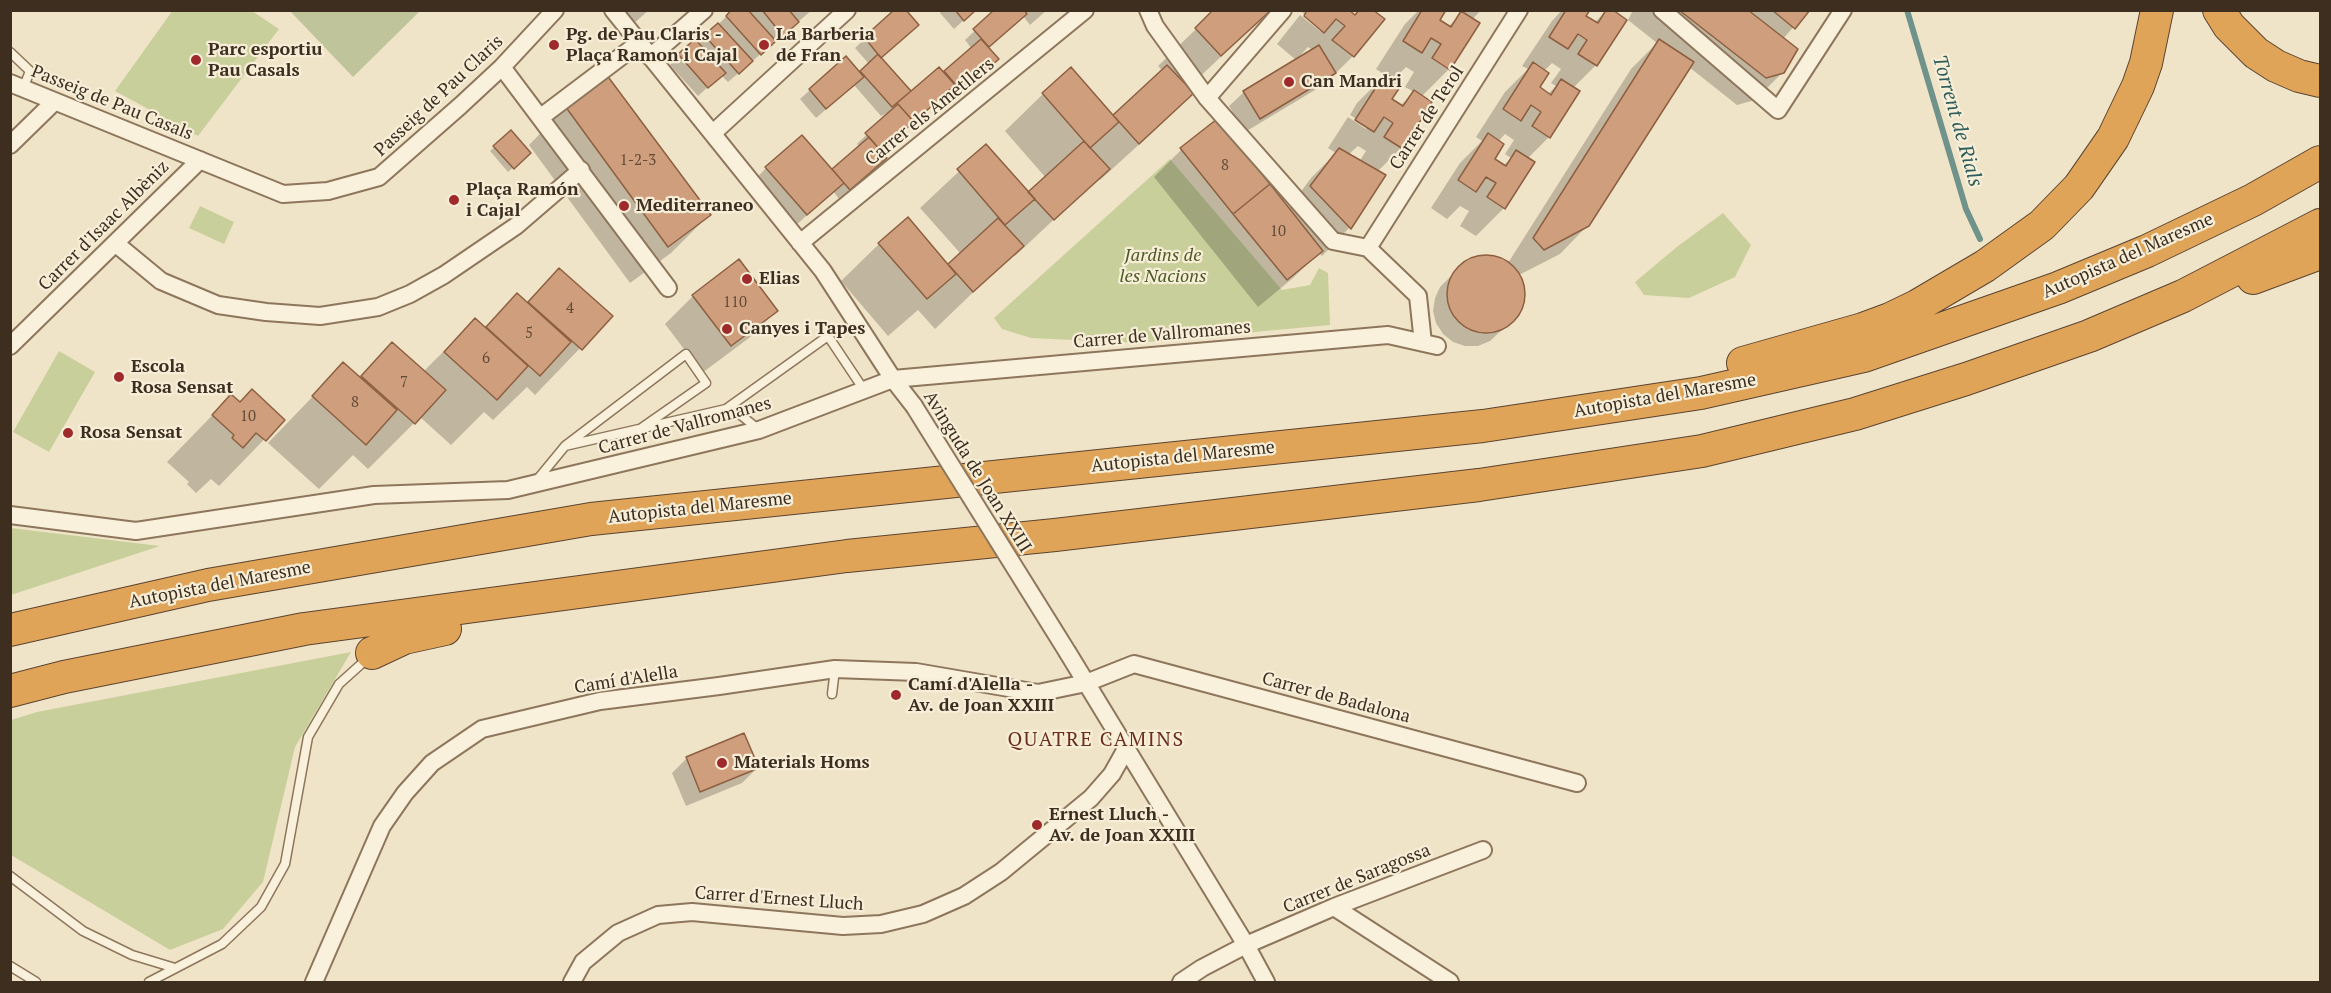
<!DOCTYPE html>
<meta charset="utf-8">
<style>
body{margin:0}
#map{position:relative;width:2331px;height:993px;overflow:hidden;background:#f0e4c8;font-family:"PT Serif",serif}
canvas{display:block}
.frame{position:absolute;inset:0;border:12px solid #3d2e20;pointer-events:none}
</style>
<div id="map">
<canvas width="2331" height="993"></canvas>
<div class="frame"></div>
</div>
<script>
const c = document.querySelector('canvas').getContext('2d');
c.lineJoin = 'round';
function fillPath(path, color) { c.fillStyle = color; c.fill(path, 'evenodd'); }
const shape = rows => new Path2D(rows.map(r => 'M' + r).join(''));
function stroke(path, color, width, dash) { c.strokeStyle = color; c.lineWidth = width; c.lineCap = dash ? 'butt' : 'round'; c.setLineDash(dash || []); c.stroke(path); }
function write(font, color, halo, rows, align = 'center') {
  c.font = font + ' "PT Serif",serif'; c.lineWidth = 4.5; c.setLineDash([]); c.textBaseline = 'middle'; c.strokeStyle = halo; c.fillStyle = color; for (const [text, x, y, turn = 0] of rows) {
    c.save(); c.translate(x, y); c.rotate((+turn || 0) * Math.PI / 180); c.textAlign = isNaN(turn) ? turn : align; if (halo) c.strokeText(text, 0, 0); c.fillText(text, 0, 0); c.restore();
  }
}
fillPath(shape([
 [173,10,252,11,279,29,198,136,115,91],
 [1170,159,1282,290,1310,285,1319,268,1328,273,1330,325,1137,343,1031,338,1002,329,994,318],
 [200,206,234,222,224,244,189,228],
 [1723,213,1751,245,1735,277,1689,298,1644,295,1635,282,1678,246],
 [59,351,95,372,49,452,13,432],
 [11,528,160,546,11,595],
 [351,652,295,747,263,882,223,929,170,950,11,855,11,720,37,712]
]), '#c9cf9b');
fillPath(shape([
 [290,11,420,11,353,77]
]), '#bfc49a');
fillPath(shape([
 [620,10,649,10,632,25],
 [733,10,812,10,728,82,721,75,698,96,670,65,679,55,698,44],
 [896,10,880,58,910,93,944,73,972,49,965,40,997,10,1047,10,1030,25,1023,16,987,48,987,69,951,100,945,93,879,151,876,167,839,199,833,191,792,229,752,183,766,168,832,171,860,147,857,144,890,112,881,116,854,85,816,118,800,99,810,90,859,74,869,64,855,48],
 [942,10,975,10,954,29,940,13],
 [1270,10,1188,88,1192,93,1155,130,1100,180,1098,178,1015,256,1013,254,935,329,918,310,888,336,841,281,879,244,948,266,961,254,920,208,986,146,1028,194,1046,178,1005,131,1043,94,1113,117,1163,71,1158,66,1196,29],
 [1304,10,1347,10,1353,56,1325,84,1245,132,1229,106,1244,92,1296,60,1277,44,1300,15,1320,31,1322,29,1302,12],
 [1308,47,1313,50,1297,59],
 [1419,10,1444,10,1438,20,1448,27,1461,14,1457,10,1481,10,1472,20,1449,69,1421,97,1401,148,1377,172,1384,176,1349,228,1322,256,1319,253,1293,278,1258,307,1154,177,1181,150,1288,209,1311,178,1336,153,1328,148,1348,117,1366,129,1366,125,1350,115,1357,103,1385,75,1376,69,1405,24],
 [1406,67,1414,72,1405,87,1414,92,1400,106,1390,99,1393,80],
 [1358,146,1366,151,1359,162,1348,155],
 [1562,10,1588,10,1584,16,1594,23,1607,10,1625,20,1596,65,1573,88,1549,137,1527,159,1504,208,1476,236,1460,226,1469,211,1460,206,1447,219,1431,208,1460,163,1482,141,1476,137,1505,92,1528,69,1522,66,1552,21],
 [1552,63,1561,69,1551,83,1556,86,1548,94,1538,88,1544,71],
 [1505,134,1514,140,1505,154,1511,158,1503,166,1493,159,1498,142],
 [1633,10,1808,10,1783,39,1783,72,1755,100,1737,105,1689,67,1588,225,1560,254,1519,275,1524,294,1522,305,1516,317,1490,341,1478,346,1465,346,1453,342,1443,334,1436,323,1433,311,1435,298,1440,287,1464,263,1475,258,1486,256,1498,258,1508,263,1631,69,1657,43,1628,20],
 [566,107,709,215,671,253,630,283,529,145],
 [511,132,529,153,508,172,490,151],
 [559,270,611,316,535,395,527,387,493,420,484,412,451,445,420,417,368,469,353,455,319,489,268,443,344,364,359,378,392,344,423,372,475,320,484,328,518,295,526,303],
 [693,296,776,311,749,338,702,373,665,324],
 [231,396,239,404,283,420,219,486,211,479,196,493,187,484,189,482,167,462],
 [687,758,757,768,742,783,686,806,672,773]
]), '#0003');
stroke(shape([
 [1907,10,1966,209,1980,239]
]), '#6f938a', 6);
const building = shape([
 [731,10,748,10,776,41,761,55,726,16,731,10],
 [762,10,789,10,799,22,783,36,762,10],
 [894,10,906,10,919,25,881,58,864,37,894,10],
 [955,10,976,10,964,21,955,10],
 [994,10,1024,10,1027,14,989,47,973,29,994,10],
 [1213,10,1271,10,1221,56,1195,28,1213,10],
 [1307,10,1349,10,1355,15,1359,10,1373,10,1385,19,1354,57,1332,40,1345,26,1336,19,1324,33,1304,16,1307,10],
 [1422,10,1446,10,1440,20,1451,27,1461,11,1480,23,1450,70,1432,58,1441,44,1431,38,1422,53,1403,41,1422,10],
 [1566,10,1590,10,1586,16,1598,23,1606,10,1613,10,1627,20,1597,66,1578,54,1587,40,1578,34,1568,49,1549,37,1566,10],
 [1679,10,1748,10,1798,49,1784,73,1766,78,1679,10],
 [1772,10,1810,10,1795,29,1772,10],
 [718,23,753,61,739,74,704,35,718,23],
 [695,39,726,73,708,88,678,54,695,39],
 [981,39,999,59,962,92,944,71,981,39],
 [1659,39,1694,62,1589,226,1544,250,1533,238,1659,39],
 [1319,45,1336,73,1260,119,1243,91,1319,45],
 [878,54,911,91,892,107,860,71,878,54],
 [846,56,864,77,826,109,809,89,846,56],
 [1533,62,1549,73,1540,87,1551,95,1561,79,1580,91,1550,138,1532,126,1541,112,1531,105,1521,121,1503,109,1533,62],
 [1167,65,1194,93,1139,144,1113,115,1167,65],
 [939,67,955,85,914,122,897,103,939,67],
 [1071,67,1119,122,1090,148,1042,93,1071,67],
 [1385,73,1402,84,1392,99,1403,106,1414,90,1432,102,1403,149,1384,137,1393,123,1384,117,1374,132,1355,120,1385,73],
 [606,74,711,215,668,247,565,106,606,74],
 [898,104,914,122,881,151,865,133,898,104],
 [1217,119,1270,184,1233,214,1180,148,1217,119],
 [511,130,531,153,514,169,493,146,511,130],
 [1488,133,1504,144,1495,159,1506,166,1516,150,1535,162,1505,209,1487,197,1496,183,1486,177,1476,192,1458,180,1488,133],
 [802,135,844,183,807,215,765,167,802,135],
 [869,137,887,158,850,190,832,169,869,137],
 [1084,141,1110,169,1054,220,1028,192,1084,141],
 [986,144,1035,199,1005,225,957,169,986,144],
 [1339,148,1386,175,1351,229,1310,186,1339,148],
 [1270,184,1323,251,1287,280,1233,214,1270,184],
 [908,217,956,274,927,299,878,243,908,217],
 [998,218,1024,246,973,292,948,264,998,218],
 '1447 294a39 39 0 1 1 78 0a39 39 0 1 1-78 0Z',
 [739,259,778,311,731,346,692,295,739,259],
 [559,268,613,316,582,350,528,302,559,268],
 [517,293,571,342,540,376,486,327,517,293],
 [475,318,528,366,497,400,444,352,475,318],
 [392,342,446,390,415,424,361,376,392,342],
 [343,362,397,410,366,445,312,396,343,362],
 [252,389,285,420,266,441,256,433,243,448,232,438,234,435,212,415,231,394,240,402,252,389],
 [744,733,759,768,700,792,686,757,744,733]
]);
fillPath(building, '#cf9f7d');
stroke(building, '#8d5f41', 1.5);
const lane = shape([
 [10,52,30,71,23,89],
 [726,409,742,416,758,429],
 [640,429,706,383,686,354,565,446,726,409,828,336,864,390],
 [537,480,565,446],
 [832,694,835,669],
 [10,876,83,931,132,955,175,968],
 [10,966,36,982],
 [149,982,222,944,261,907,285,864,308,737,339,684,369,657]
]);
const street = shape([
 [613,10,823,271,893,379,914,406],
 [1148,10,1155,26,1207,98,1333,241,1368,248,1418,296,1423,343],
 [1662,10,1778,110,1843,10],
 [650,57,704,10],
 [502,67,668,288],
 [10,83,283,194,328,191,379,177,460,106,502,67,555,10],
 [1207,98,1283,10],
 [541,117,639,43],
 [713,133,847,10],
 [10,145,54,102],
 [115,243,161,281,218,305,266,312,320,316,378,307,410,294,444,275,516,226,581,170],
 [800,243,1085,10],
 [1368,248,1519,10],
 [10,346,200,160],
 [10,515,136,531,374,495,508,490,759,430,893,379,1388,335,1437,346],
 [1068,653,1246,945,1266,982],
 [1334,907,1450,982],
 [314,982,382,826,405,793,432,763,482,729,600,701,719,686,835,669,916,672,1038,693,1086,683,1134,664,1577,783],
 [572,982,583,962,618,933,658,915,692,912,843,926,881,924,923,914,964,896,1001,872,1091,798,1112,774,1126,749],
 [1181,982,1202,968,1246,945,1334,907,1483,850]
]);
const highway = shape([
 [2219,10,2229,26,2256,53,2276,66,2299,76,2320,81],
 [2253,278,2320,253],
 [1743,363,1863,329,1890,319,1917,306,1985,266,2042,225,2079,187,2113,138,2138,86,2146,63,2157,10],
 [10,630,208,585,591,519,1483,426,1701,393,1864,356,2058,288,2147,251,2253,200,2320,162],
 [372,653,404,638,445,629],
 [10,691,64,677,304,629,847,556,1055,535,1479,485,1702,451,1855,414,1966,379,2089,336,2183,296,2320,225]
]);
stroke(lane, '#8d765c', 11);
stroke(street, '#8d765c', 20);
stroke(highway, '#5b4430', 34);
stroke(lane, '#faf1dc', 8);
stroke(street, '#faf1dc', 16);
stroke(highway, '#e0a458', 32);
const streetBridge = shape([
 [914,406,1068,653]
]);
stroke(streetBridge, '#8d765c', 20, []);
stroke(streetBridge, '#faf1dc', 16);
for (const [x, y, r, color] of [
 [554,45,6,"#9e2a2b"],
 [764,45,6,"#9e2a2b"],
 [196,60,6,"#9e2a2b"],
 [1289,82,6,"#9e2a2b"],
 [454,200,6,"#9e2a2b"],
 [624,206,6,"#9e2a2b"],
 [747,279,6,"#9e2a2b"],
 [727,329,6,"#9e2a2b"],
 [119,377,6,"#9e2a2b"],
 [68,433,6,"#9e2a2b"],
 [896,695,6,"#9e2a2b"],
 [722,763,6,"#9e2a2b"],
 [1037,825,6,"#9e2a2b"]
]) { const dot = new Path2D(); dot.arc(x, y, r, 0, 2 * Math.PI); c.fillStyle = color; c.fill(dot); stroke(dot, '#f7eed8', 2); }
write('15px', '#624a37', null, [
 ["1-2-3",638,161],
 ["8",1225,166],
 ["10",1278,232],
 ["110",735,303],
 ["4",570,309],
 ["5",529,334],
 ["6",486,359],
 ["7",404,383],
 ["8",355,403],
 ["10",248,417]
]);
write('bold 18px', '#3d2e20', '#f7eed8', [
 ["Pg. de Pau Claris -",566,35],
 ["Plaça Ramon i Cajal",566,56],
 ["La Barberia",776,35],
 ["de Fran",776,56],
 ["Parc esportiu",208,50],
 ["Pau Casals",208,71],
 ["Can Mandri",1301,82],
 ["Plaça Ramón",466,190],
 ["i Cajal",466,211],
 ["Mediterraneo",636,206],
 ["Elias",759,279],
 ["Canyes i Tapes",739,329],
 ["Escola",131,367],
 ["Rosa Sensat",131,388],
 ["Rosa Sensat",80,433],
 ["Camí d'Alella -",908,685],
 ["Av. de Joan XXIII",908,706],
 ["Materials Homs",734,763],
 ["Ernest Lluch -",1049,815],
 ["Av. de Joan XXIII",1049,836]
], 'left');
write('18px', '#3d2e20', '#f7eed8', [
 ["Passeig de Pau Claris",439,96,-43],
 ["Passeig de Pau Casals",112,103,22],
 ["Carrer els Ametllers",930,112,-39],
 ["Carrer de Terol",1427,118,-57],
 ["Carrer d'Isaac Albèniz",104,226,-45],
 ["Autopista del Maresme",2128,256,-24],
 ["Carrer de Vallromanes",1162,335,-5],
 ["Autopista del Maresme",1665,396,-10],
 ["Carrer de Vallromanes",685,426,-15],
 ["Autopista del Maresme",1183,457,-6],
 ["Avinguda de Joan XXIII",977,472,58],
 ["Autopista del Maresme",700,508,-6],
 ["Autopista del Maresme",220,585,-11],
 ["Camí d'Alella",626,680,-9],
 ["Carrer de Badalona",1336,698,15],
 ["Carrer de Saragossa",1357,879,-22],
 ["Carrer d'Ernest Lluch",779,899,4]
]);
write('italic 18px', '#4d5a26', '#f7eed8', [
 ["Jardins de",1163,256],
 ["les Nacions",1163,277]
]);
write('italic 20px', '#2f5d5a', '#f7eed8', [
 ["Torrent de Rials",1957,121,74]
]);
c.letterSpacing = '1.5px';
write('20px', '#6b2e1e', '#f7eed8', [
 ["QUATRE CAMINS",1096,740]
]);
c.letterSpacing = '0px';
</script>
